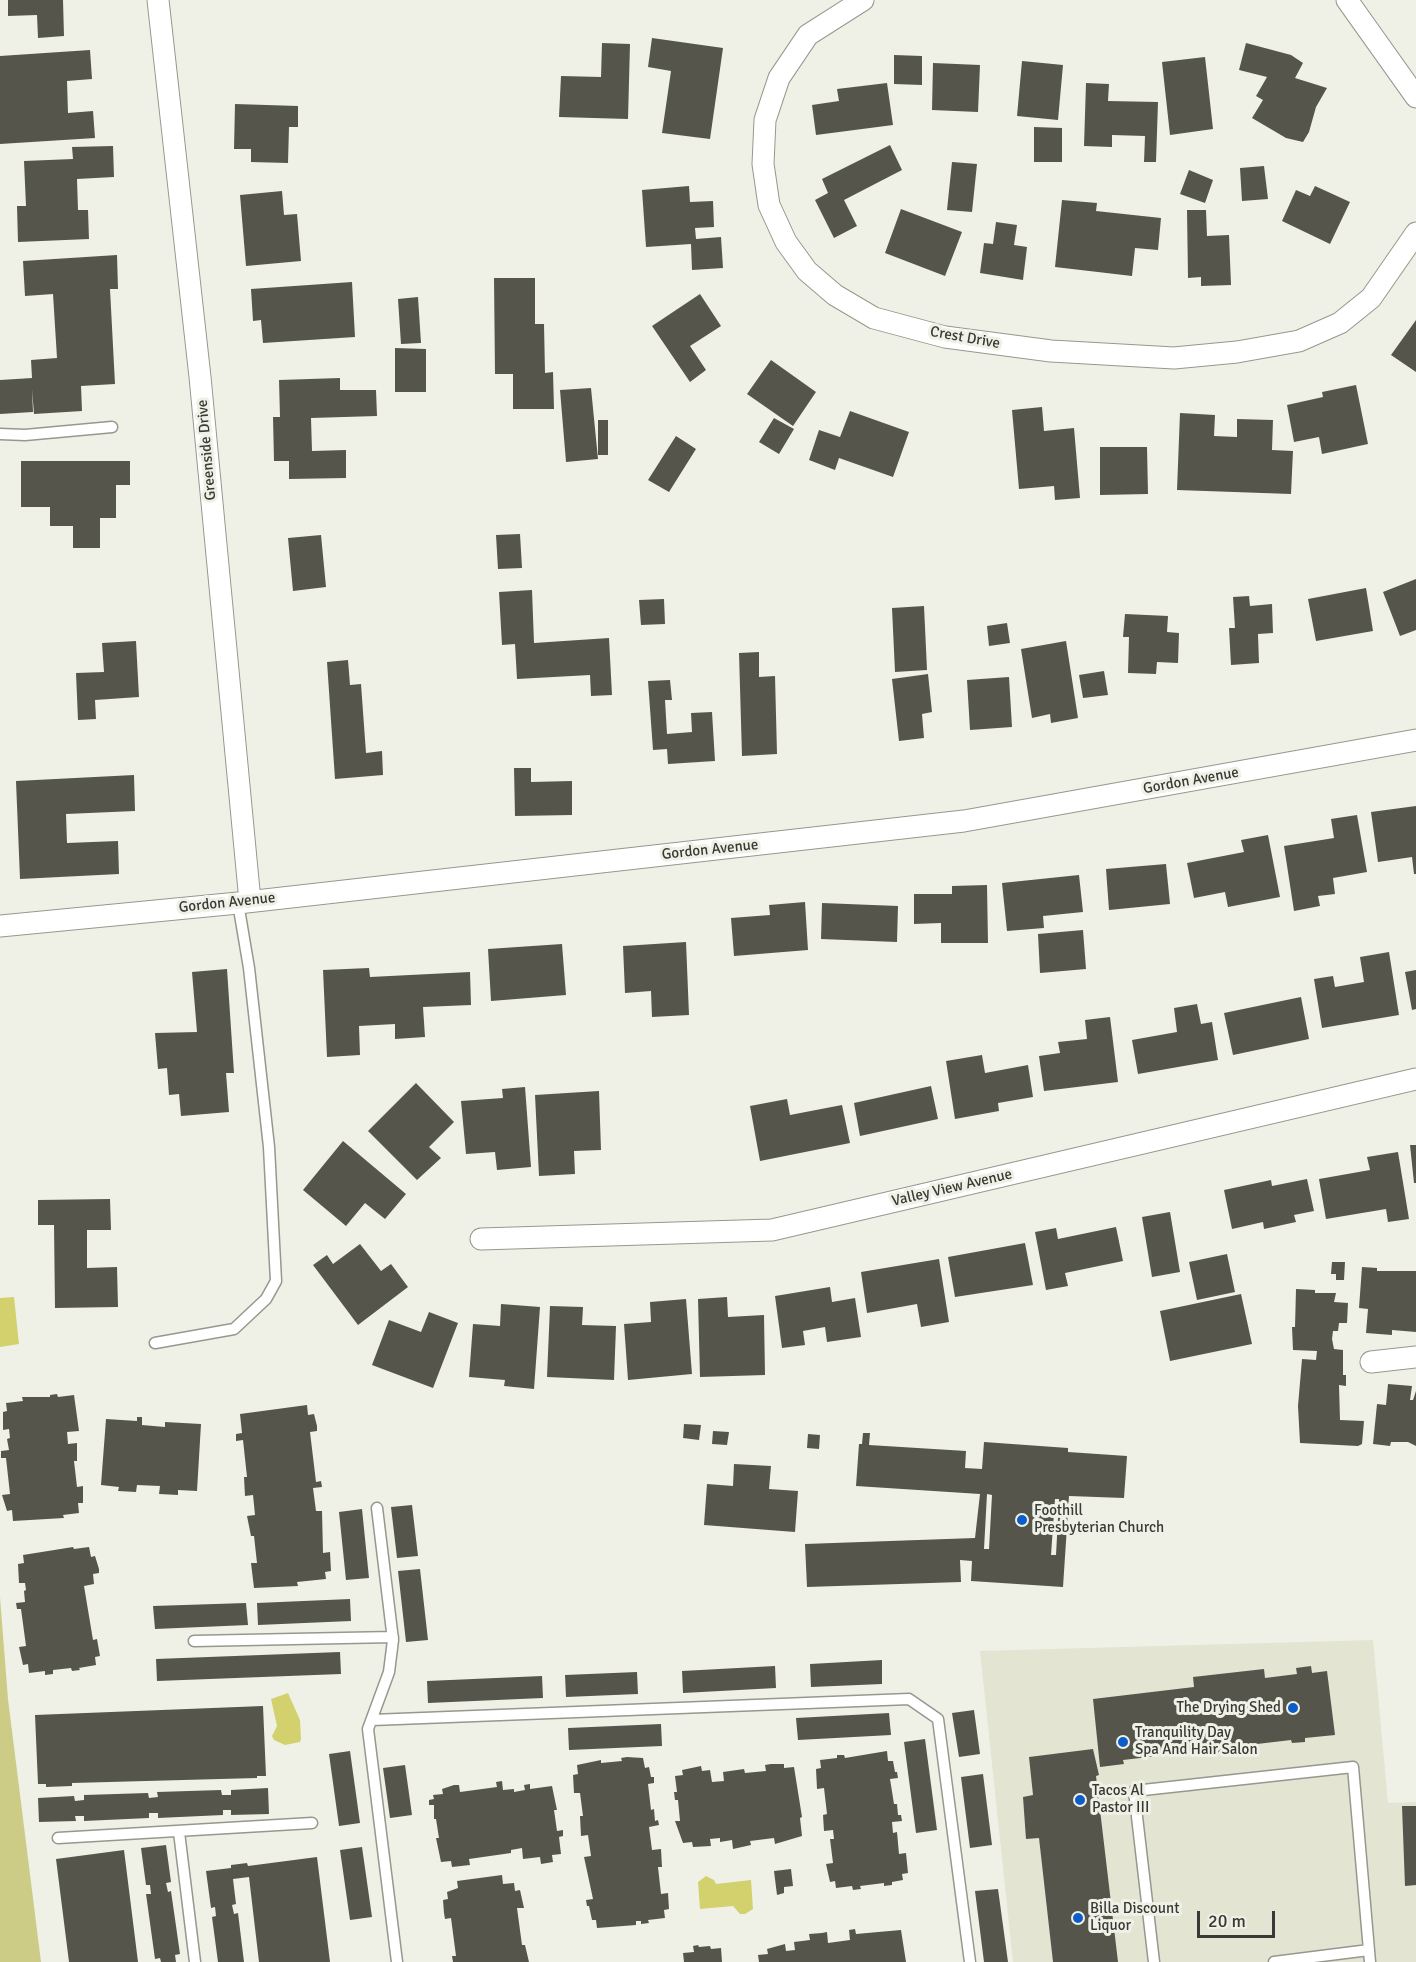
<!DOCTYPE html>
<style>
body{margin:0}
#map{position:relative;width:1416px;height:1962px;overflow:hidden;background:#f0f1e6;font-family:Signika,sans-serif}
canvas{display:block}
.scale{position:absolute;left:1197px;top:1911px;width:78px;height:27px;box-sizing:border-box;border:3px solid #393935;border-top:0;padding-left:8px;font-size:18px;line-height:21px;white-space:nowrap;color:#393935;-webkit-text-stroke:4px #f0f1e6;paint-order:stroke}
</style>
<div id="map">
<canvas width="1416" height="1962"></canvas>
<div class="scale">20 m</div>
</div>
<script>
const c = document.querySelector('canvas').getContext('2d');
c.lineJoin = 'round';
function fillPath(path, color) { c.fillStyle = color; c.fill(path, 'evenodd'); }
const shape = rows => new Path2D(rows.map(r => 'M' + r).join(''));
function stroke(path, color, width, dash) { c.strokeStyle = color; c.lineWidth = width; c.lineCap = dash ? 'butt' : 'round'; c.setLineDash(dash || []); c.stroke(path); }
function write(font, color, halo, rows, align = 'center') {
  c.font = font + ' Signika,sans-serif'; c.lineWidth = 6; c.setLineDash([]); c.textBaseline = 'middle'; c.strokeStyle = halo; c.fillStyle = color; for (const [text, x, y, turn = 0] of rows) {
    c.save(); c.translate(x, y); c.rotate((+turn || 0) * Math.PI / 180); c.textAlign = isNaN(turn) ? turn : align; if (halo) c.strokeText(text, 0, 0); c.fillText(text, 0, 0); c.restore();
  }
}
fillPath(shape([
 [1373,1640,1388,1803,1416,1802,1416,1962,1013,1962,980,1651]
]), '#e3e4d2');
fillPath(shape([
 [0,1597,8,1699,41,1962,0,1962]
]), '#cccc86');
fillPath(shape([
 [14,1297,19,1344,0,1347,0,1298],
 [288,1693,300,1720,301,1739,300,1742,285,1745,274,1740,272,1736,277,1726,271,1699],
 [706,1876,714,1880,716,1884,751,1880,753,1909,745,1914,740,1914,733,1906,700,1909,698,1882]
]), '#d2d16e');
fillPath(shape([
 [8,0,63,0,64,36,38,38,37,15,8,16],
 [652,38,723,48,710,139,662,133,671,71,648,67],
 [602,43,630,44,628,119,559,117,561,76,601,77],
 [1246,43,1291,55,1303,63,1295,78,1327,88,1316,107,1309,132,1303,142,1286,138,1252,118,1263,100,1256,96,1267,77,1239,70],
 [90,50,92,79,67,81,68,113,93,111,95,138,0,144,0,56],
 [894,55,922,56,922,85,894,84],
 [1205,57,1213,129,1170,135,1162,62],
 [1022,61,1063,65,1058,120,1017,116],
 [933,63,980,65,978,112,932,110],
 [887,83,893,125,816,135,812,105,839,101,837,89],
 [1086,83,1109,84,1108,101,1158,102,1156,162,1144,162,1145,136,1112,135,1112,147,1084,146],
 [235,104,298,106,298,127,289,127,288,163,251,162,251,149,234,149],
 [1034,127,1062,128,1062,162,1034,162],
 [890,145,902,170,844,200,857,226,834,238,815,200,828,193,822,179],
 [113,146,114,177,77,179,78,210,88,210,89,239,18,242,17,206,26,206,24,161,73,159,72,147],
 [952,162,977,164,972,212,947,210],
 [1264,166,1268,199,1242,201,1240,168],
 [1189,170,1213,180,1205,203,1180,194],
 [689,186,690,202,713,201,714,227,695,228,696,239,721,237,723,268,692,270,691,244,646,247,642,190],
 [1315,186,1350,202,1330,244,1282,221,1296,190,1310,196],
 [282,191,284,215,297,214,301,261,246,266,240,195],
 [1062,200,1097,203,1096,211,1161,218,1158,250,1135,248,1132,276,1055,267],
 [901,209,962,232,945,276,885,253],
 [1187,210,1206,210,1207,236,1229,235,1231,285,1201,286,1201,277,1188,278],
 [996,222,1017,225,1014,245,1027,247,1023,280,980,273,984,243,993,244],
 [117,255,118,289,110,289,115,384,81,386,82,411,34,414,32,389,33,412,0,414,0,380,32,378,31,360,57,358,53,294,25,296,23,261],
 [494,278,535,278,535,324,544,324,545,373,553,372,554,409,513,409,513,374,495,374],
 [352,282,355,337,263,343,261,320,253,321,251,289],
 [700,294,721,326,690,346,706,370,690,382,652,326],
 [418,297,421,343,401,344,398,299],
 [1416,320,1416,372,1391,355],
 [395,348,426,349,426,392,395,392],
 [771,360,816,392,793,426,747,394],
 [340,378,340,390,376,390,377,416,311,418,312,451,346,450,346,478,289,479,289,461,274,461,273,417,280,417,279,380],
 [1356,385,1368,444,1322,454,1319,437,1294,442,1287,405,1323,397,1322,392],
 [591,388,598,459,566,462,560,390],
 [1042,407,1044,431,1074,428,1080,498,1055,500,1054,486,1019,489,1012,410],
 [850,411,909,432,893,477,839,458,835,470,809,460,819,430,840,437],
 [1180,413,1215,415,1214,436,1237,437,1237,419,1273,420,1272,450,1293,451,1291,494,1177,490],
 [774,418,794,429,779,454,759,442],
 [598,420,608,420,608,455,598,455],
 [676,436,696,449,669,492,648,480],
 [1100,447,1147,447,1148,494,1100,495],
 [21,461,130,461,130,485,116,485,116,518,100,518,100,548,73,548,73,526,50,526,50,507,21,507],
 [520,534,522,568,498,569,496,535],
 [321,535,326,587,293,591,288,538],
 [1416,579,1416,630,1400,636,1383,592],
 [1366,588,1373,631,1316,641,1308,599],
 [532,590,534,643,609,638,612,695,591,696,590,675,517,679,515,644,502,645,499,592],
 [1249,596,1250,606,1272,604,1273,633,1258,634,1259,663,1231,665,1229,628,1235,628,1233,597],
 [664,599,665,624,641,625,639,600],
 [924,606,927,670,895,672,892,608],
 [1125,614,1168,616,1167,632,1179,633,1178,663,1157,662,1156,674,1128,673,1129,637,1123,637],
 [1007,623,1010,643,989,646,987,626],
 [136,641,139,697,95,700,96,719,78,720,76,673,104,672,102,643],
 [1066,641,1078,718,1051,723,1050,714,1032,718,1021,649],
 [759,652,759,677,775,676,777,754,742,756,739,653],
 [348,660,350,685,361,684,366,753,382,751,383,775,335,779,327,662],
 [1104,671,1108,695,1083,698,1079,675],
 [928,674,932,712,922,714,924,738,899,741,892,679],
 [1009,677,1012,727,970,730,967,680],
 [670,680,672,700,665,700,667,734,692,732,691,713,712,712,715,761,668,764,667,749,653,750,648,681],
 [514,768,531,768,531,782,572,781,572,815,515,816],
 [134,775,135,811,66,814,67,843,118,841,119,874,20,879,16,781],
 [1416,806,1416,874,1414,874,1412,857,1378,862,1371,812],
 [1357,815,1367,872,1333,878,1335,894,1318,896,1320,906,1294,911,1284,846,1334,838,1331,819],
 [1268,835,1280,897,1228,907,1225,892,1194,898,1187,863,1244,852,1241,840],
 [1166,864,1170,904,1109,910,1106,869],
 [1079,875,1083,912,1043,916,1044,928,1007,931,1002,883],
 [987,885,988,943,941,943,941,923,914,924,914,894,952,894,952,886],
 [805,902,808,950,734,956,731,918,770,915,769,905],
 [822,903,898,906,897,942,821,939],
 [1083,930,1086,969,1040,973,1038,934],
 [686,942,689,1015,652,1017,651,991,625,993,623,946],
 [562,944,566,995,491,1001,488,949],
 [1389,952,1399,1015,1322,1028,1314,979,1333,976,1335,987,1364,982,1360,957],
 [369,968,370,977,470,972,471,1005,423,1007,425,1037,395,1039,395,1024,359,1026,360,1055,327,1057,323,970],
 [227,969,234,1073,226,1073,229,1112,181,1116,179,1094,169,1095,167,1068,158,1069,155,1033,197,1032,192,972],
 [1416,970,1416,1009,1412,1010,1405,972],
 [1301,997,1309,1039,1233,1055,1224,1013],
 [1197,1004,1201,1024,1212,1022,1218,1060,1138,1074,1132,1040,1177,1032,1174,1008],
 [1110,1017,1118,1082,1044,1091,1039,1056,1060,1053,1058,1042,1087,1039,1085,1020],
 [982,1055,985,1073,1028,1065,1033,1097,998,1103,999,1111,955,1119,946,1061],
 [416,1083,454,1122,429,1147,441,1158,417,1180,368,1131],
 [931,1086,938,1119,860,1136,854,1103],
 [525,1087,531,1167,497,1170,495,1152,466,1154,461,1101,503,1098,502,1089],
 [599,1091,601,1150,574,1151,575,1174,539,1176,535,1095],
 [787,1099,790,1115,842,1105,850,1143,760,1161,750,1106],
 [343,1141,406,1194,385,1219,365,1203,346,1226,303,1190],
 [1410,1145,1416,1145,1416,1183,1414,1183],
 [1398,1152,1409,1219,1388,1222,1386,1209,1326,1219,1319,1179,1370,1170,1367,1157],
 [1307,1179,1314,1211,1294,1215,1296,1222,1264,1229,1263,1222,1232,1229,1224,1190,1271,1180,1272,1186],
 [110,1199,111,1230,87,1230,87,1268,117,1267,118,1307,55,1308,54,1225,38,1225,38,1200],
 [1170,1212,1180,1272,1152,1277,1142,1217],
 [1116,1227,1123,1261,1065,1273,1068,1286,1046,1290,1035,1232,1056,1228,1058,1239],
 [1025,1243,1033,1285,955,1297,948,1257],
 [360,1244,381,1271,391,1264,408,1287,358,1325,313,1265,327,1255,333,1264],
 [1227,1254,1235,1292,1197,1300,1189,1262],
 [939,1259,949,1322,921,1327,917,1304,867,1313,861,1272],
 [1332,1262,1345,1262,1344,1280,1336,1280,1336,1274,1331,1274],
 [1362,1267,1377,1268,1377,1271,1416,1271,1416,1332,1392,1330,1392,1335,1366,1333,1368,1309,1359,1308],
 [830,1287,832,1302,855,1298,861,1337,827,1342,825,1327,803,1331,805,1345,782,1348,775,1296],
 [1296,1289,1315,1290,1315,1293,1336,1293,1334,1302,1348,1303,1347,1323,1339,1323,1338,1331,1333,1331,1332,1339,1334,1349,1343,1350,1343,1375,1346,1375,1346,1386,1339,1385,1340,1420,1364,1421,1362,1444,1358,1446,1300,1443,1298,1406,1302,1359,1316,1360,1317,1351,1293,1350,1292,1327,1295,1327],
 [1241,1294,1252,1344,1170,1361,1160,1311],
 [727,1297,728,1317,764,1315,765,1375,700,1377,698,1299],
 [686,1299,692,1374,628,1380,624,1324,651,1322,650,1302],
 [501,1304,540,1307,534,1389,504,1386,505,1380,469,1377,473,1324,500,1326],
 [550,1306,583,1307,582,1325,616,1326,614,1380,547,1377],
 [429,1312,458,1323,433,1388,372,1365,389,1320,421,1332],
 [1388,1384,1412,1386,1410,1400,1413,1400,1416,1391,1416,1446,1408,1442,1391,1442,1390,1446,1373,1444,1377,1404,1386,1405],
 [57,1394,58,1397,74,1395,79,1431,67,1432,68,1444,77,1443,77,1461,74,1461,77,1487,83,1486,83,1503,78,1503,79,1513,63,1515,64,1518,13,1521,12,1510,7,1511,2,1495,10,1494,6,1458,1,1458,1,1451,9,1450,7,1439,10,1438,9,1429,3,1430,3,1412,7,1411,6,1403,23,1401,22,1397,50,1397,50,1395],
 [307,1405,308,1415,314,1414,317,1426,317,1431,310,1432,316,1482,321,1481,322,1487,313,1488,316,1511,322,1511,323,1553,330,1552,331,1571,325,1572,326,1579,297,1582,298,1586,254,1588,251,1563,257,1563,254,1536,251,1536,247,1516,255,1515,253,1495,245,1496,244,1477,247,1477,243,1440,236,1441,236,1434,242,1433,240,1414],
 [137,1417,142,1417,142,1425,165,1427,165,1422,201,1424,197,1491,178,1490,178,1495,159,1494,160,1486,137,1485,136,1492,118,1491,119,1487,101,1485,106,1419,137,1421],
 [684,1424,701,1425,699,1440,683,1438],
 [713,1431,729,1432,727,1445,712,1444],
 [863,1433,870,1433,869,1445,966,1451,965,1468,982,1469,984,1442,1068,1448,1068,1452,1127,1456,1124,1498,1069,1496,1063,1587,971,1581,972,1561,960,1560,961,1582,807,1587,805,1544,975,1538,980,1494,856,1486,859,1444,862,1444],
 [987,1494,992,1495,989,1549,984,1549],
 [1055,1499,1059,1499,1056,1555,1051,1555],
 [808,1434,820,1435,819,1449,807,1448],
 [734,1464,771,1466,769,1489,798,1491,795,1532,704,1525,707,1484,733,1486],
 [412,1505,418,1556,397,1558,391,1507],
 [362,1509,369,1578,346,1580,339,1512],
 [73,1547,74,1549,89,1547,91,1557,95,1556,99,1569,99,1573,93,1574,94,1584,84,1586,93,1640,97,1639,100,1656,95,1657,96,1665,79,1668,80,1670,72,1671,71,1668,53,1670,53,1674,45,1675,45,1671,29,1673,28,1664,23,1665,19,1647,26,1646,21,1609,17,1609,16,1603,25,1602,24,1591,26,1590,25,1583,19,1583,18,1564,24,1563,23,1555],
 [420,1569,428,1640,406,1642,398,1571],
 [350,1599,351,1621,258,1625,257,1603],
 [246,1603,248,1625,155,1629,153,1606],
 [340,1652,341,1674,157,1681,156,1659],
 [882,1660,882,1684,811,1687,810,1664],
 [775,1666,776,1688,683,1693,682,1671],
 [1311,1666,1312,1673,1327,1671,1335,1735,1305,1738,1305,1742,1292,1743,1291,1740,1223,1748,1223,1752,1210,1753,1209,1750,1123,1760,1124,1764,1100,1767,1093,1699,1194,1687,1193,1677,1264,1669,1265,1678,1297,1674,1296,1668],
 [637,1672,638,1694,566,1697,565,1675],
 [542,1676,543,1698,428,1703,427,1681],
 [263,1706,266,1776,257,1776,257,1778,72,1783,72,1786,46,1787,46,1784,38,1784,35,1715],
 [974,1710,980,1754,959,1757,952,1713],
 [889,1713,891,1735,798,1740,796,1718],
 [661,1724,662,1746,569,1750,568,1728],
 [925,1739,937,1830,916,1833,904,1742],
 [1093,1749,1099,1775,1096,1776,1118,1962,1053,1962,1039,1838,1026,1839,1023,1797,1033,1795,1029,1757],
 [350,1751,360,1823,339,1826,329,1754],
 [887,1751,888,1761,893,1761,895,1772,897,1772,898,1778,890,1779,894,1804,897,1804,898,1815,901,1815,902,1821,892,1822,893,1833,897,1832,899,1854,906,1853,908,1873,902,1874,903,1880,892,1882,892,1885,884,1886,884,1883,860,1886,861,1889,853,1890,852,1886,836,1888,835,1881,830,1882,826,1864,833,1863,830,1839,834,1839,833,1830,824,1831,823,1815,827,1814,824,1788,817,1789,816,1769,821,1768,820,1760,837,1758,837,1755,844,1755,845,1758],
 [627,1757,643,1758,645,1768,649,1767,651,1777,654,1777,654,1783,648,1784,651,1810,654,1809,655,1821,658,1820,659,1825,649,1827,652,1850,661,1849,662,1867,658,1867,661,1894,668,1893,669,1909,664,1910,665,1918,648,1920,649,1923,641,1924,641,1921,636,1921,636,1925,597,1928,596,1920,592,1920,589,1906,587,1906,586,1900,593,1899,584,1857,591,1856,588,1835,581,1836,580,1816,583,1816,580,1793,574,1793,573,1775,578,1774,577,1765,601,1760,601,1763,622,1761,621,1758],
 [771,1764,784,1764,784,1768,794,1767,802,1817,800,1818,802,1836,775,1844,774,1838,750,1841,751,1845,733,1849,732,1840,720,1842,720,1838,710,1839,711,1846,693,1847,692,1842,683,1843,675,1821,680,1821,678,1800,675,1800,674,1792,677,1792,675,1776,683,1775,682,1770,701,1766,702,1771,710,1770,712,1782,724,1781,723,1772,744,1769,745,1773,766,1771,765,1765],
 [405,1765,412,1815,390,1818,383,1768],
 [983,1774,992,1845,970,1848,961,1777],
 [502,1781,503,1790,514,1789,514,1792,525,1790,524,1785,530,1784,530,1789,552,1786,557,1810,554,1810,557,1831,563,1830,563,1836,559,1837,561,1854,552,1855,553,1862,541,1864,540,1857,523,1859,522,1848,511,1850,511,1853,469,1859,470,1865,452,1867,451,1861,441,1862,436,1838,439,1838,436,1819,434,1819,434,1805,429,1805,429,1800,434,1799,433,1795,443,1794,442,1789,454,1785,459,1785,460,1792,497,1787,496,1782],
 [268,1788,269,1814,231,1815,231,1810,223,1810,223,1815,158,1818,158,1813,149,1813,149,1818,84,1821,84,1816,75,1816,76,1821,39,1822,38,1798,74,1796,75,1801,84,1800,84,1795,148,1793,149,1798,158,1797,157,1792,221,1790,222,1795,231,1795,231,1790],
 [1402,1806,1416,1806,1416,1885,1405,1886],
 [166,1845,171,1882,166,1883,168,1892,171,1891,180,1954,175,1955,176,1962,161,1962,160,1958,155,1959,146,1894,151,1894,150,1885,146,1885,141,1848],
 [362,1847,372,1917,350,1920,340,1850],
 [124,1850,138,1962,69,1962,56,1859],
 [317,1857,330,1962,259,1962,249,1877,233,1879,236,1904,232,1905,234,1914,238,1913,244,1962,218,1962,212,1917,216,1916,215,1907,211,1908,206,1871,231,1868,231,1865,247,1863,248,1866],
 [791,1869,793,1886,784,1887,784,1893,777,1895,774,1871],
 [502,1875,503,1884,514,1883,515,1891,520,1890,524,1908,517,1908,522,1945,525,1945,529,1962,453,1962,452,1956,456,1956,451,1918,445,1919,444,1913,443,1900,448,1899,447,1892,458,1888,457,1881],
 [998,1889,1008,1962,984,1962,975,1891],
 [855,1929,856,1934,901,1930,906,1962,759,1962,758,1955,768,1954,767,1949,785,1944,786,1951,795,1950,794,1942,810,1940,809,1934,822,1933,827,1932,828,1943,850,1940,849,1930],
 [698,1945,699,1947,710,1946,711,1949,721,1948,722,1962,684,1962,683,1953,694,1952,693,1946]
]), '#55554c');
const service = shape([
 [0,434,25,435,112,427],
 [155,1343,234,1329,266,1299,276,1281,269,1147,249,968,238,903],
 [377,1508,393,1640,389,1672,368,1729,397,1962],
 [194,1641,393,1637],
 [372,1720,909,1699,938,1719,970,1962],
 [179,1832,195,1962],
 [58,1838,312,1823],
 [1154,1962,1134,1791,1353,1767,1370,1962],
 [1274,1962,1369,1950]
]);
const minor = shape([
 [158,0,200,377,250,901],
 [863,0,808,35,779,78,765,120,763,164,769,205,786,242,807,271,835,295,874,318,945,337,1051,351,1174,358,1237,352,1299,341,1340,323,1371,298,1416,233],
 [1347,0,1416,97],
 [0,926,238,903,964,821,1416,740],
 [481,1239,772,1230,1416,1079],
 [1371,1362,1416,1357]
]);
stroke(service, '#97978e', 13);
stroke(minor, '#97978e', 23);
stroke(service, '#fff', 10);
stroke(minor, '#fff', 21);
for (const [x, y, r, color] of [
 [1022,1520,6,"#0c5dc7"],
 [1293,1708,6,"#0c5dc7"],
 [1123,1742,6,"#0c5dc7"],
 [1080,1800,6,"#0c5dc7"],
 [1078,1918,6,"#0c5dc7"]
]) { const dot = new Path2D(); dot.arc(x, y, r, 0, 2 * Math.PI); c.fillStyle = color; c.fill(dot); stroke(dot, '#f0f1e6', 2); }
write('15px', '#393935', '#f0f1e6', [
 ["Crest Drive",965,338,10],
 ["Greenside Drive",207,450,-95],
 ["Gordon Avenue",1191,781,-10],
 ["Gordon Avenue",710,850,-6],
 ["Gordon Avenue",227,903,-6],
 ["Valley View Avenue",952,1188,-13]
]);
write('15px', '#393935', '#f0f1e6', [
 ["Foothill",1034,1511],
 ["Presbyterian Church",1034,1528],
 ["The Drying Shed",1281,1708,"right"],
 ["Tranquility Day",1135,1733],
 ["Spa And Hair Salon",1135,1750],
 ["Tacos Al",1092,1791],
 ["Pastor III",1092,1808],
 ["Billa Discount",1090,1909],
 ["Liquor",1090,1926]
], 'left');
</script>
